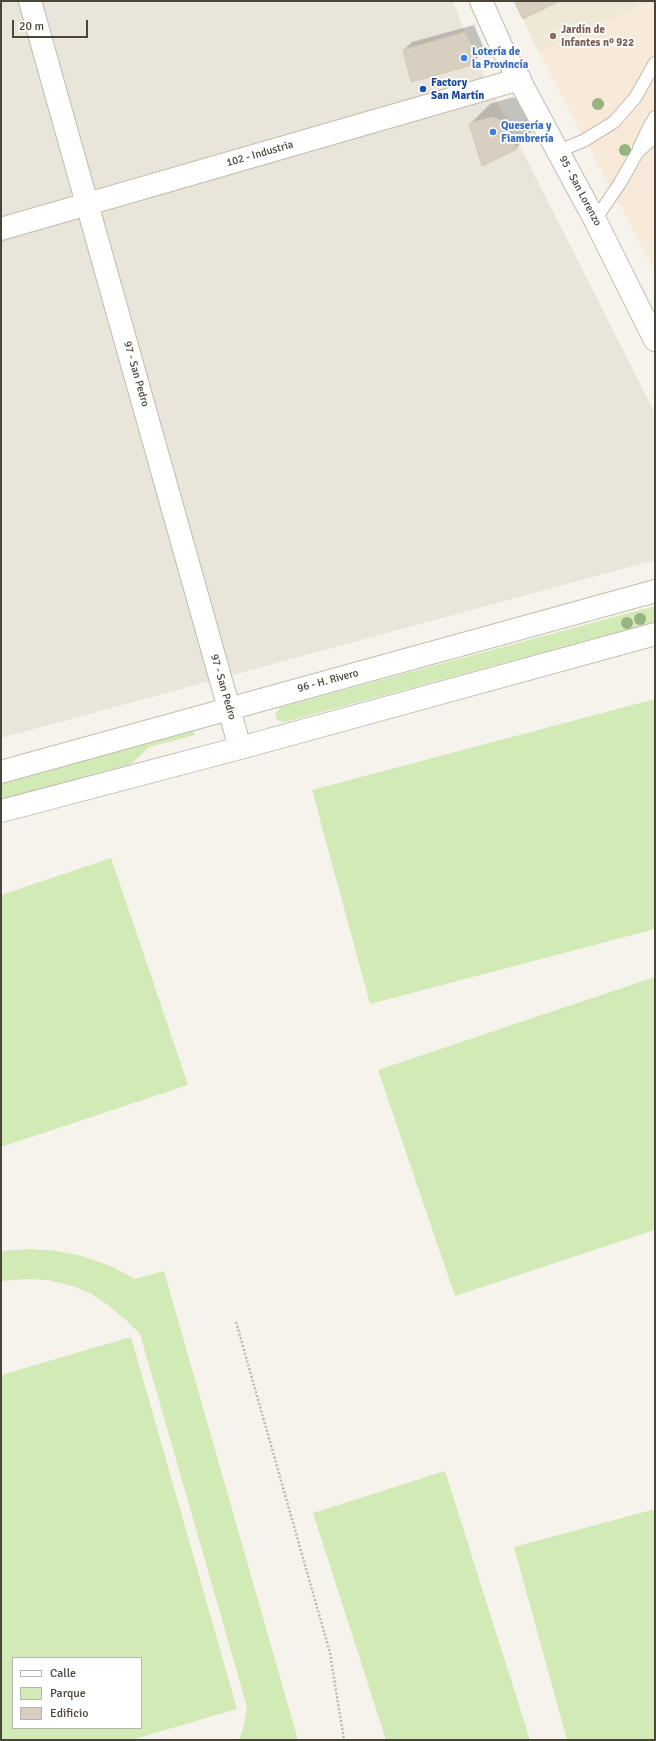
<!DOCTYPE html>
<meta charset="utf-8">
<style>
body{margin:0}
#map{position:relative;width:656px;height:1741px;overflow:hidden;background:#f6f3ec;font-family:Signika,sans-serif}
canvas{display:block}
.frame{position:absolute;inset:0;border:2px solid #4b4439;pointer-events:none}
.legend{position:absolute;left:12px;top:1657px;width:130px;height:72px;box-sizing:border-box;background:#fff;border:1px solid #b7b4b0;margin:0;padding:5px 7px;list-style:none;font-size:12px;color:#4b4439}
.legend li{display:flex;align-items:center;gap:8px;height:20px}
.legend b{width:20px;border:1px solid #b7b4b0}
.scale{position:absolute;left:12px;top:20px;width:76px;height:18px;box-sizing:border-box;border:2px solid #4b4439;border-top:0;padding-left:5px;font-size:12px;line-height:14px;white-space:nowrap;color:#4b4439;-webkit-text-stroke:3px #fff;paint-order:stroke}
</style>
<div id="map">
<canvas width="656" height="1741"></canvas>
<div class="frame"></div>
<ul class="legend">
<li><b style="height:5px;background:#fff"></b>Calle</li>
<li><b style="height:11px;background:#d2eab5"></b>Parque</li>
<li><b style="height:11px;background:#d8cfc1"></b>Edificio</li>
</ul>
<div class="scale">20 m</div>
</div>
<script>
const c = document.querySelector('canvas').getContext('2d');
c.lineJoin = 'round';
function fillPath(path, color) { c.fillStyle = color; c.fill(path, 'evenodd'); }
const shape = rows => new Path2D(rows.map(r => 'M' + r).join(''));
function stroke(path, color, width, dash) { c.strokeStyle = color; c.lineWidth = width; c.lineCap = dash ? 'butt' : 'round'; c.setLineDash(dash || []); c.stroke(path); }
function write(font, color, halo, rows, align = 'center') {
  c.font = font + ' Signika,sans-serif'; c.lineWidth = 3.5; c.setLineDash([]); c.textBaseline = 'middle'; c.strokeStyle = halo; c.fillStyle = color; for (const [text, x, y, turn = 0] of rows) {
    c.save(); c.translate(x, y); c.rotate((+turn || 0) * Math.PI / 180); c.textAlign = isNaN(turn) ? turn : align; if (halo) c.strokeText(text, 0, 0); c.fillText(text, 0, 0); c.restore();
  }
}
fillPath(shape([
 [1,1,453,1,474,56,655,413,655,560,1,738]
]), '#eae5da');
fillPath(shape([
 [649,1,655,1,655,272,539,53]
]), '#f7ead8');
fillPath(shape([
 [560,1,649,1,539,53,523,19]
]), '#efe8d6');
fillPath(shape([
 [655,606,655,622,285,722,277,720,275,714,281,707],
 [655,699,655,929,370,1004,312,790],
 [194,731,195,735,149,747,131,764,1,799,1,783],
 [111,858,188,1085,1,1147,1,895],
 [655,977,655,1230,455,1296,378,1070],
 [30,1249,58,1251,85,1257,111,1266,135,1279,164,1271,298,1740,239,1740,243,1728,247,1707,140,1334,125,1319,108,1305,90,1293,69,1285,48,1280,27,1279,1,1281,1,1251],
 [131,1337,237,1709,131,1740,1,1740,1,1375],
 [13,1658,141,1658,141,1728,13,1728],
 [445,1471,530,1740,386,1740,313,1513],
 [655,1509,655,1740,567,1740,514,1547]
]), '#d2eab5');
fillPath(shape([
 [474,25,483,46,480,55,472,64,404,50,412,42],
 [513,97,523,102,536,128,516,148,470,124,490,104]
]), '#0003');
const building = shape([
 [514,1,560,1,523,19,514,1],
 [465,32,475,54,472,65,411,82,403,50,465,32],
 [493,117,503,121,517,149,482,166,469,123,493,117]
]);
fillPath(building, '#d8cfc1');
stroke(building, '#d3c7b4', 1);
const service = shape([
 [639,148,649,127,655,117],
 [559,151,585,140,614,122,635,98,655,63],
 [595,220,620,183,637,153,655,136]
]);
const minor = shape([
 [30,1,240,748],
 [481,1,502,48,595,220,655,340],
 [1,229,520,79],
 [1,772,655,591],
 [1,811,240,748,655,634]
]);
stroke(service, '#c2bbae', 14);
stroke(minor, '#c2bbae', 24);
stroke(shape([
 [236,1322,330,1653,344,1740]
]), '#c4b79f', 2.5, [2, 2]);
stroke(service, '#fff', 12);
stroke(minor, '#fff', 22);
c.fillStyle = '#97b381';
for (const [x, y] of [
 [598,104],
 [625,150],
 [640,619],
 [627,623]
]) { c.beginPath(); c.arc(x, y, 6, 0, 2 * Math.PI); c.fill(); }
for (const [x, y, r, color] of [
 [553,36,4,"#8d6e63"],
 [464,58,4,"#3f7fe0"],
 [423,89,4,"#1a4fb4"],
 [493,132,4,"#3f7fe0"]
]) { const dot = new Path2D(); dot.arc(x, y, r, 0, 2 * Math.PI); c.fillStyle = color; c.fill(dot); stroke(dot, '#fff', 1.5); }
write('bold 11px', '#785e54', '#fff', [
 ["Jardín de",561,30],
 ["Infantes nº 922",561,43]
], 'left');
write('bold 11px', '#366cbe', '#fff', [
 ["Lotería de",472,52],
 ["la Provincía",472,65],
 ["Quesería y",501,126],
 ["Fiambrería",501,139]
], 'left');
write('bold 11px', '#164399', '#fff', [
 ["Factory",431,83],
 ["San Martín",431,96]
], 'left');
write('11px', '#4b4439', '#fff', [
 ["102 - Industria",260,154,-16],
 ["95 - San Lorenzo",580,191,62],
 ["97 - San Pedro",136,374,74],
 ["96 - H. Rivero",328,681,-15],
 ["97 - San Pedro",223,687,74]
]);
</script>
